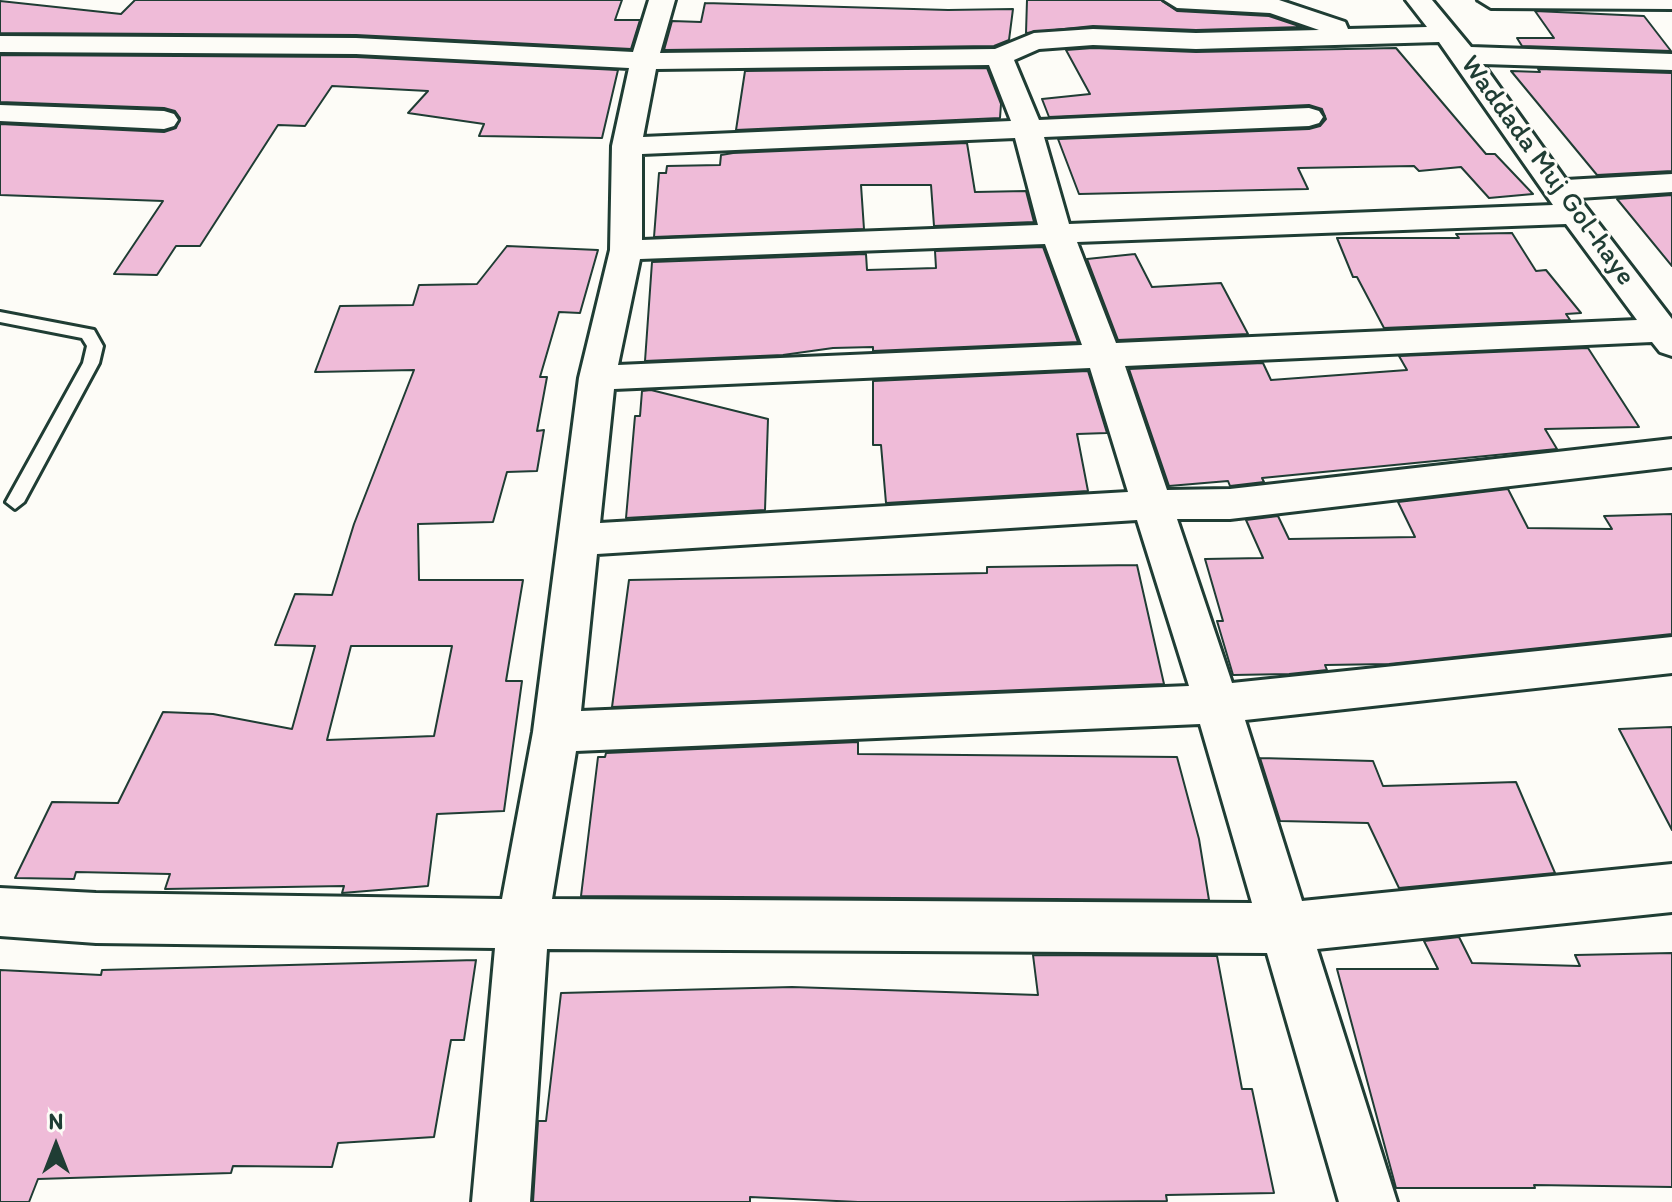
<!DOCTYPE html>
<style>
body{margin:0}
#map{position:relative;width:1672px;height:1202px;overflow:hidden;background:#fdfcf7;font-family:Itim,sans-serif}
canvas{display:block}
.north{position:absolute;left:16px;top:1106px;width:80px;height:80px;-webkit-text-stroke:6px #fdfcf7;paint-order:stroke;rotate:0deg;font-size:22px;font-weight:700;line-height:32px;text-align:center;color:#1f3d34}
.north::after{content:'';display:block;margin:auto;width:28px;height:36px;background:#1f3d34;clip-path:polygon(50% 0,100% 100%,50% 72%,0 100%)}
</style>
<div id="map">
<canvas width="1672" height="1202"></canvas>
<div class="north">N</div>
</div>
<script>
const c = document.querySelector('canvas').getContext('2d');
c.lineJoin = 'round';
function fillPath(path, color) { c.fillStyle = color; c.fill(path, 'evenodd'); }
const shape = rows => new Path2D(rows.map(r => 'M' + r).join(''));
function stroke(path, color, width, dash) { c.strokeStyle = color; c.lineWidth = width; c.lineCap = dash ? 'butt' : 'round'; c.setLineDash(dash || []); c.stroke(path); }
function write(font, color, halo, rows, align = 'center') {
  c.font = font + ' Itim,sans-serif'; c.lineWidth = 6; c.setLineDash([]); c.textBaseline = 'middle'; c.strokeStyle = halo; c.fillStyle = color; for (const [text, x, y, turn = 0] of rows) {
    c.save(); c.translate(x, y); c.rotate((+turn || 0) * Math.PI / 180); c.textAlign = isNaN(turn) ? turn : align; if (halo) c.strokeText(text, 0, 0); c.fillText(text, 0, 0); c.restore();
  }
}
const building = shape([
 [135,0,622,0,615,20,640,20,631,49,356,35,0,33,0,1,121,14,135,0],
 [1027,0,1161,0,1177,11,1269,16,1302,27,1196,30,1093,26,1026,33,1027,0],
 [705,3,948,10,1013,9,1009,40,994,46,664,50,672,21,701,22,705,3],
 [1535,11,1644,16,1671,51,1522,46,1517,38,1554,38,1535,11],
 [1093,48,1196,52,1396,48,1486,154,1495,154,1533,194,1489,198,1461,167,1419,171,1414,166,1298,168,1308,189,1079,194,1058,139,1309,129,1320,126,1326,119,1322,109,1309,105,1049,117,1042,99,1090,94,1066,50,1093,48],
 [0,55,356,57,618,70,602,138,479,136,484,124,408,113,428,91,332,86,305,126,278,125,200,246,176,246,157,275,114,274,163,201,0,195,0,124,164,132,176,128,180,118,175,111,164,108,0,102,0,55],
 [987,68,1001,104,1000,118,736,130,745,71,987,68],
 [1538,69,1672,73,1672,171,1597,175,1511,71,1540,72,1538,69],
 [967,143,975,192,1026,191,1034,222,934,226,931,185,861,185,864,229,654,237,659,173,666,173,667,166,720,165,721,155,733,153,967,143],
 [1672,195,1672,266,1617,199,1672,195],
 [1512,233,1536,271,1546,270,1581,313,1566,314,1570,320,1384,328,1357,277,1353,277,1337,238,1459,238,1456,234,1512,233],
 [507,246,598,250,580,313,559,312,540,377,547,377,537,431,544,430,537,471,507,472,493,522,418,524,419,580,523,580,506,681,522,681,504,811,437,814,428,886,342,893,344,886,165,889,170,874,76,872,74,879,15,878,52,802,118,803,163,712,213,714,292,729,315,646,275,645,295,594,332,595,354,524,414,370,315,372,340,306,413,305,419,285,477,284,507,246],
 [351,646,452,646,434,736,327,740,351,646],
 [1043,247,1078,342,873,351,873,347,833,348,783,355,645,361,652,262,866,254,867,270,936,268,935,251,1043,247],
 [1135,254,1152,287,1221,283,1248,334,1118,340,1087,259,1135,254],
 [1588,348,1639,427,1545,429,1557,449,1262,478,1264,482,1230,486,1228,481,1169,486,1129,369,1263,363,1271,380,1407,370,1399,356,1588,348],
 [1088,371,1107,433,1077,434,1088,491,886,503,881,445,873,445,873,381,1088,371],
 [651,390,768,419,765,510,626,518,635,416,640,416,642,391,651,390],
 [1508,489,1528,528,1612,529,1604,516,1672,514,1672,634,1389,664,1325,665,1327,670,1289,674,1233,675,1217,621,1223,621,1205,559,1263,558,1246,520,1278,516,1289,539,1415,537,1398,502,1508,489],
 [1137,565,1164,684,612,707,629,580,987,573,987,567,1137,565],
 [1672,727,1672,830,1619,729,1672,727],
 [858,742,858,754,1177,757,1199,839,1209,900,581,896,598,757,605,757,606,753,858,742],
 [1260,758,1373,761,1383,786,1516,782,1555,873,1399,888,1368,823,1280,821,1260,758],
 [1459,937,1472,963,1580,966,1575,955,1672,953,1672,1187,1534,1185,1535,1188,1396,1188,1337,969,1438,969,1424,941,1459,937],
 [1033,955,1217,956,1242,1089,1252,1089,1274,1193,1166,1195,1167,1201,1062,1202,858,1202,750,1197,750,1202,533,1202,538,1121,546,1121,561,993,792,987,1038,995,1033,955],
 [476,960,464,1040,451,1040,434,1137,338,1143,332,1167,233,1166,231,1173,38,1179,29,1202,0,1202,0,970,101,975,102,970,476,960]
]);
fillPath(building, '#efbbd8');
stroke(building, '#1f3d34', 2);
const lane = shape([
 [0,312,94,330,103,346,99,363,24,502,15,509,6,502,83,363,87,346,82,338,0,322,0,312]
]);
const street = shape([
 [649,0,675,0,660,53,995,49,1034,33,1093,29,1196,33,1319,30,1270,13,1177,8,1164,0,1279,0,1345,22,1348,29,1427,27,1406,0,1432,0,1471,47,1672,54,1672,70,1483,64,1566,180,1672,174,1672,192,1579,198,1672,319,1672,356,1660,352,1652,342,1125,366,1167,490,1230,489,1672,439,1672,467,1230,519,1177,519,1232,683,1672,637,1672,673,1245,720,1302,901,1672,864,1672,912,1317,949,1397,1202,1339,1202,1267,953,547,949,530,1202,472,1202,495,948,96,943,0,936,0,888,96,893,502,899,533,732,579,378,610,250,612,146,629,68,356,54,0,52,0,36,356,38,633,52,649,0],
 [1439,42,1553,205,1069,224,1044,137,1309,126,1319,123,1323,117,1319,111,1309,108,1039,120,1014,60,1039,49,1093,45,1196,49,1439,42],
 [989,65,1011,121,643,137,656,69,989,65],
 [1015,138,1038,225,642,240,642,154,1015,138],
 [1566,224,1637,320,1116,343,1077,242,1566,224],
 [1045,244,1082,345,618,365,640,259,1045,244],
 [1090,368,1128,492,600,523,614,389,1090,368],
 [1137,520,1189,686,581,711,597,554,1137,520],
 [1200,724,1252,903,552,899,576,751,1200,724],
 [1478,0,1672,0,1672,9,1491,8,1478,0],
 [0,105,164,111,174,114,178,120,174,126,164,129,0,121,0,105]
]);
stroke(lane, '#1f3d34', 6);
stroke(street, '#1f3d34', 6);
fillPath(lane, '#fdfcf7');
fillPath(street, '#fdfcf7');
write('28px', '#1f3d34', '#fdfcf7', [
 ["Waddada Muj Gol-haye",1547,171,54]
]);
</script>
